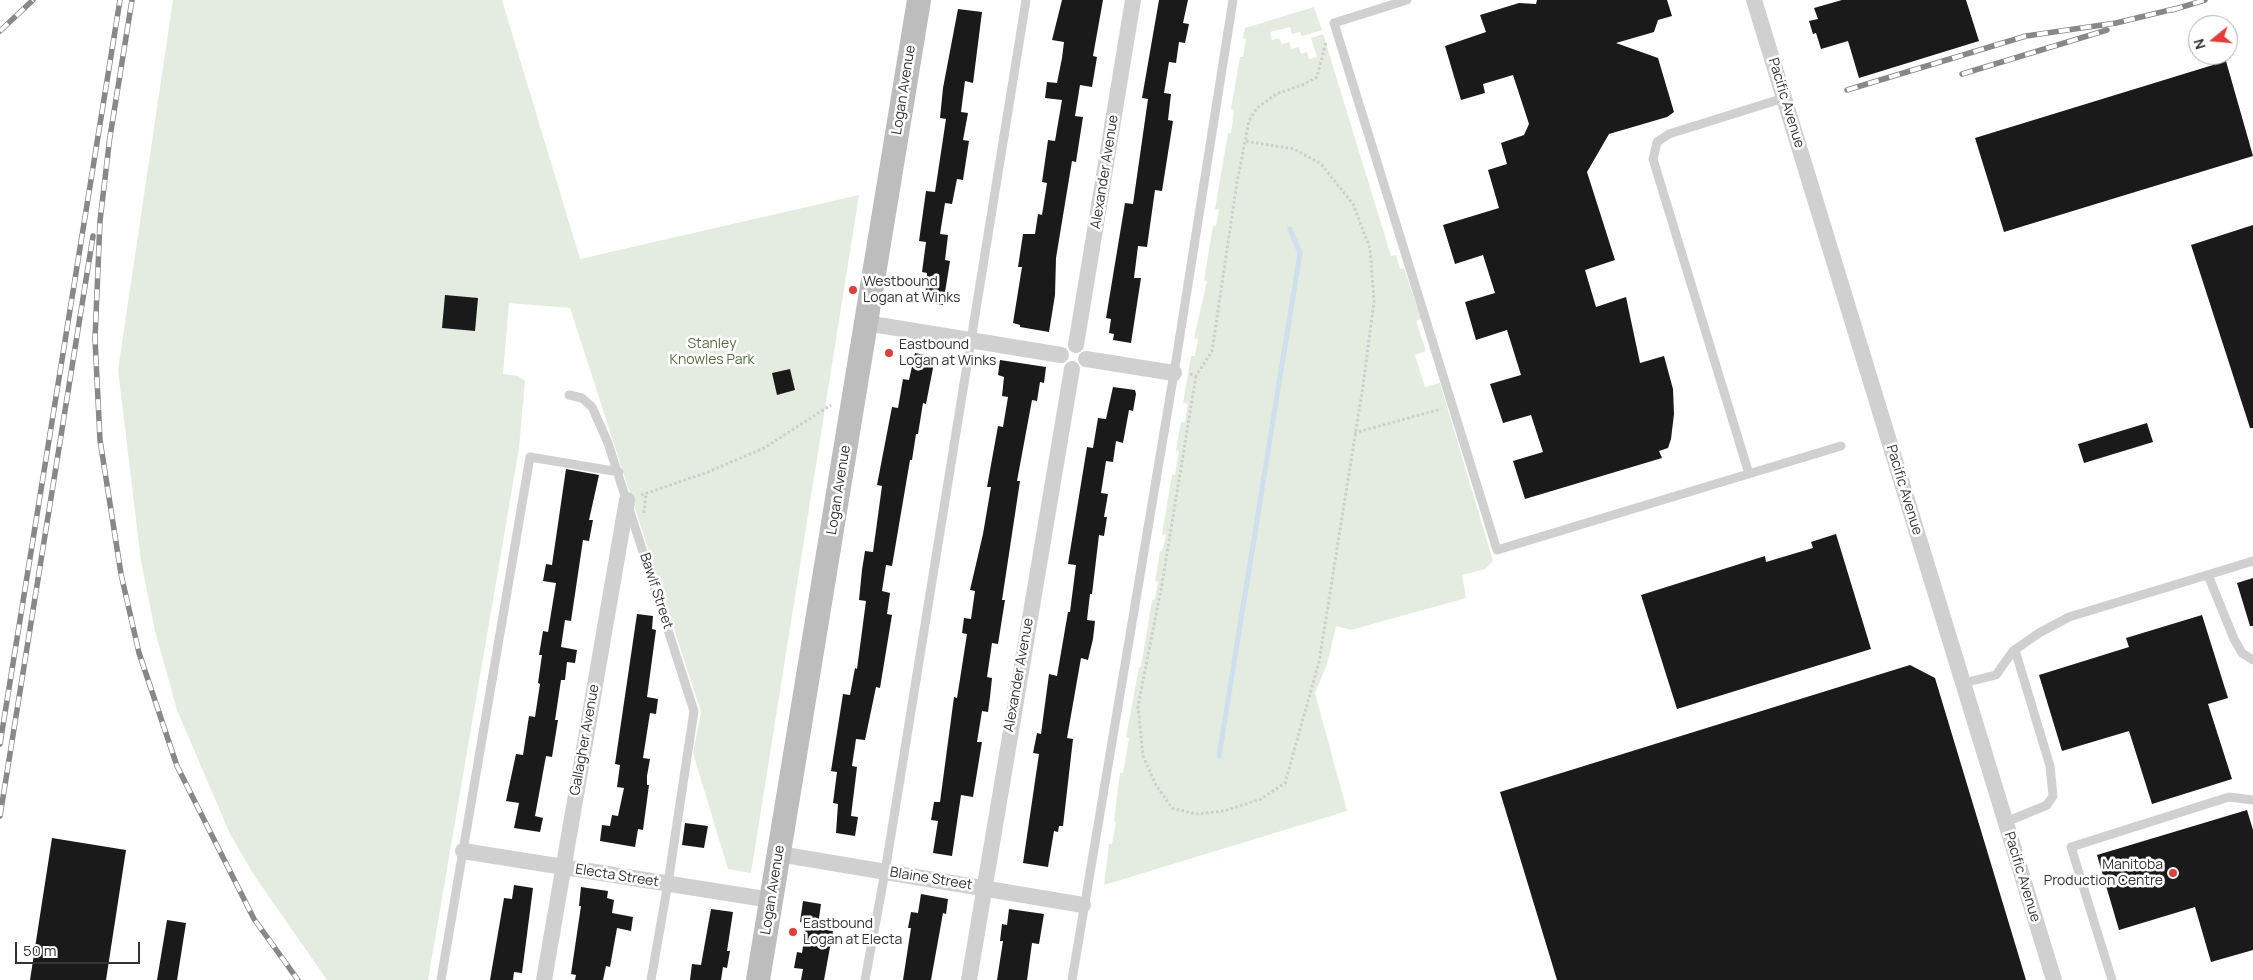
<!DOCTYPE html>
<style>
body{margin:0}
#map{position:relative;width:2253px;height:980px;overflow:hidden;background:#fff;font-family:Manrope,sans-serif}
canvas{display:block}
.north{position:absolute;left:2188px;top:15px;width:50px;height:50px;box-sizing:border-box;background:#fff;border:1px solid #adadad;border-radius:50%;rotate:253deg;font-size:14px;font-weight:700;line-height:20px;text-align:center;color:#333}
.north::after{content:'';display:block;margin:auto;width:18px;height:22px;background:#e83b36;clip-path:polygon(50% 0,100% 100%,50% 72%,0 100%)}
.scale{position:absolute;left:15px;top:942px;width:125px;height:22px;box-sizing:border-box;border:2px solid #333;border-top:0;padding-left:6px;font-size:15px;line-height:18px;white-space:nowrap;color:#333;-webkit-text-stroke:4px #fff;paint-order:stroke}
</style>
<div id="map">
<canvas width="2253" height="980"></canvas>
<div class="north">N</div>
<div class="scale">50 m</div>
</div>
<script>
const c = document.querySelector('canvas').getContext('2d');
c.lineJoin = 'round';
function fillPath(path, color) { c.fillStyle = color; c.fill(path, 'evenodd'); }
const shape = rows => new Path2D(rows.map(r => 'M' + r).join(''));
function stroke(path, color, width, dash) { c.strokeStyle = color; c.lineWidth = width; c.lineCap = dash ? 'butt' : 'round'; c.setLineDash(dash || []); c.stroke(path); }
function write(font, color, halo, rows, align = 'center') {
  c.font = font + ' Manrope,sans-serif'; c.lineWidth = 5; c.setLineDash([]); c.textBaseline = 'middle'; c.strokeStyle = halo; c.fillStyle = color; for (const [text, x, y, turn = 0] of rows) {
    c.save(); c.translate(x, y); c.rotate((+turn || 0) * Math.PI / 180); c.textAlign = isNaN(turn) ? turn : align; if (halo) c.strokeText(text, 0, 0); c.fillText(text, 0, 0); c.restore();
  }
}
fillPath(shape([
 [173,0,502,0,580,259,859,195,751,873,728,869,693,753,701,712,570,308,509,303,503,374,518,376,525,381,519,448,428,980,327,980,254,875,230,834,177,710,155,631,141,561,118,370],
 [1314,7,1322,30,1302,36,1300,32,1292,34,1290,27,1270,32,1272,40,1279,38,1282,44,1289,42,1291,49,1299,47,1301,54,1307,52,1309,59,1317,57,1311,38,1323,34,1391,256,1396,255,1400,269,1404,268,1421,319,1416,321,1426,351,1415,355,1425,387,1440,383,1493,561,1485,569,1462,575,1466,598,1351,630,1336,626,1327,664,1315,693,1347,811,1104,885,1109,844,1112,844,1116,822,1114,821,1120,773,1123,773,1129,738,1126,737,1139,667,1141,667,1152,600,1155,599,1158,582,1155,581,1160,551,1162,551,1166,535,1162,534,1172,475,1175,475,1179,451,1176,450,1181,422,1185,422,1188,404,1183,403,1191,356,1195,356,1198,339,1194,338,1207,281,1204,280,1213,226,1216,226,1219,210,1215,209,1228,133,1231,133,1234,110,1231,109,1240,57,1243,57,1246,39,1243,38,1245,28]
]), '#e4ecdf');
stroke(shape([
 [1219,756,1300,253,1290,229]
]), '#cedfee', 5);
fillPath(shape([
 [1062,0,1103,0,1093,56,1097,57,1092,87,1080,85,1075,116,1083,117,1076,162,1072,161,1056,258,1055,295,1049,332,1020,327,1020,325,1013,323,1022,267,1018,267,1023,234,1035,234,1038,214,1042,215,1047,183,1042,182,1048,140,1055,141,1062,100,1045,98,1047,82,1057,83,1062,58,1064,42,1052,40],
 [1159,0,1188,0,1183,23,1189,24,1185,43,1179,42,1176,63,1169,62,1164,93,1171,94,1168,120,1173,121,1162,191,1155,190,1147,247,1138,246,1134,278,1141,278,1131,343,1113,340,1114,334,1109,333,1111,319,1106,318,1125,203,1133,204,1148,99,1142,98],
 [1537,0,1667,0,1672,16,1658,20,1654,32,1616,43,1658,58,1674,112,1667,117,1609,134,1587,172,1615,260,1585,270,1596,307,1626,297,1640,363,1664,356,1673,389,1674,414,1671,439,1668,448,1659,451,1662,458,1525,499,1513,461,1543,452,1531,415,1503,423,1490,384,1521,375,1507,330,1476,340,1465,302,1495,293,1483,255,1455,264,1443,225,1499,208,1488,170,1507,164,1501,143,1524,135,1529,124,1513,75,1483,84,1485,93,1461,100,1445,46,1486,32,1480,15,1519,3,1536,4],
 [1842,0,1966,0,1979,41,1859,78,1848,41,1821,49,1816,33,1813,34,1809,21,1818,19,1814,8],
 [958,9,982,12,973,83,965,81,961,112,968,113,963,140,969,141,963,180,957,179,952,204,945,203,940,234,948,235,945,260,950,261,943,305,925,302,927,273,922,272,926,242,919,241,926,191,935,192,946,119,940,118,943,88],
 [2226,61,2253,156,2004,232,1975,138],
 [2253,225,2253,428,2250,428,2191,245],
 [445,295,478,298,475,331,442,328],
 [915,353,934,357,934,363,926,404,923,403,918,434,916,434,912,460,910,460,892,566,886,565,882,591,890,593,887,614,892,615,880,688,876,687,865,740,856,739,852,766,857,767,851,816,858,817,855,836,836,833,838,804,833,803,837,772,831,771,843,694,850,695,855,668,857,669,866,601,859,600,862,570,865,551,873,552,882,486,877,485,892,407,898,408,903,379,909,380],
 [1000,360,1046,367,1044,383,1040,382,1037,401,1032,400,1017,481,1020,481,1002,600,1005,600,998,644,992,643,987,677,992,678,990,697,988,712,982,711,977,742,982,742,973,797,961,795,952,856,933,853,938,821,931,820,934,802,940,802,954,697,957,698,958,692,967,634,962,633,964,618,971,619,975,591,970,590,983,534,991,487,987,487,998,426,1003,427,1008,397,1002,396,1004,377,998,375],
 [790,369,795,390,777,395,772,373],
 [1113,387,1135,390,1136,394,1133,411,1129,410,1123,443,1116,441,1113,462,1106,461,1101,493,1108,494,1104,517,1107,517,1104,536,1099,535,1092,594,1090,594,1087,620,1095,621,1093,639,1088,660,1081,658,1067,738,1073,739,1063,826,1059,826,1058,832,1054,831,1048,867,1023,863,1039,754,1033,753,1037,733,1041,734,1049,674,1057,676,1068,612,1070,612,1076,565,1068,564,1087,447,1093,448,1098,418,1106,419],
 [2147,423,2153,442,2084,463,2078,444],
 [566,469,599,475,589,520,593,520,589,541,583,540,571,621,565,620,561,647,577,650,575,663,567,662,565,680,561,680,555,720,558,720,552,757,546,756,535,816,543,818,540,832,514,828,519,803,506,801,516,754,523,755,529,716,535,717,540,684,538,683,542,655,539,655,543,631,548,632,556,583,543,581,546,564,552,565],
 [1836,534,1871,649,1677,709,1641,595,1765,556,1766,562,1813,548,1811,542],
 [2253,578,2253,626,2250,626,2237,583],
 [637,614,653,616,652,629,656,630,647,697,658,699,656,714,650,713,643,758,650,759,647,776,647,785,649,785,643,830,638,829,635,847,600,841,602,825,610,826,612,815,618,816,624,788,617,787,620,765,615,764],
 [2202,615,2228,698,2208,704,2232,779,2152,804,2129,731,2062,751,2039,675,2129,647,2126,638],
 [1910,665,1935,678,2026,980,1557,980,1500,792],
 [2247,810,2253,830,2253,950,2211,962,2195,907,2119,930,2097,855],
 [685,823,708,826,704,848,682,845],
 [52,838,126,850,106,980,30,980],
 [514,885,533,888,522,973,514,972,513,980,490,980,504,898,512,899],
 [581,887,608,891,607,898,614,900,612,913,633,917,631,931,617,928,610,967,606,966,603,980,575,980,576,975,571,974,581,906,579,906],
 [921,894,948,899,946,914,943,913,931,980,903,980,911,928,908,928,911,912,918,913],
 [803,901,821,904,818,925,800,922],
 [711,909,733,912,727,951,730,951,727,968,723,967,721,980,690,980,692,964,701,965],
 [1009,909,1044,914,1039,944,1032,943,1027,980,997,980,1003,941,1000,941,1002,924,1007,925],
 [167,920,186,923,177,980,157,980],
 [806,927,833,931,824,980,801,980,803,969,794,968,797,952,802,953]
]), '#1a1a1a');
stroke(shape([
 [1190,374,1196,376,1212,351,1237,182,1249,121,1257,108,1276,94,1302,85,1317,77,1326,42],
 [1196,376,1162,584,1138,706,1143,756,1156,785,1172,808,1196,814,1224,811,1261,799,1285,783,1319,662,1363,386,1374,301,1370,248,1353,204,1321,164,1294,149,1244,141],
 [1354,433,1441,409],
 [641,495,708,472,764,448,831,405],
 [644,513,646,493]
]), '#cdcdcd', 3, [2.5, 2.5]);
stroke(shape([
 [1407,0,1334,23,1497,550,1841,446],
 [569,395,582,398,592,407,608,443,694,711,668,883,651,980],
 [1749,474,1653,159,1657,142,1669,134,1784,98],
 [2208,575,2234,639,2242,653,2253,660],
 [1963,683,1996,675,2013,651,2039,633,2069,617,2253,561],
 [2006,822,2047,805,2053,796,2050,766,2015,650],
 [441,980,530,457,619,472],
 [865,980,885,872,1026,0],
 [1072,980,1174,373,1233,0],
 [2112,980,2071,847,2229,797,2253,800]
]), '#d0d0d0', 9);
stroke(shape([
 [1754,0,2054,980],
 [866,323,1061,355],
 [1076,345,1133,0],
 [1086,359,1174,373],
 [463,851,771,900],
 [779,854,1083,905],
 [544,980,627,500],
 [969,980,1072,369]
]), '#d0d0d0', 16);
stroke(shape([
 [758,980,919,0]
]), '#bdbdbd', 24);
const rail = shape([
 [2172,10,2205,0],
 [0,31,33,0],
 [1962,74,2107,30],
 [1847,90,2026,36,2116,23,2178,8],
 [110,136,100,221,95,339,100,440,121,574,139,653,177,766,254,919,298,980],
 [109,143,132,0],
 [0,744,120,0],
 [0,816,93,236]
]);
stroke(rail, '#888', 5.5);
stroke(rail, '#fff', 4, [11]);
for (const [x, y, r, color] of [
 [853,290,5,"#e83b36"],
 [889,353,5,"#e83b36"],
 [2173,873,5,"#e83b36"],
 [793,932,5,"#e83b36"]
]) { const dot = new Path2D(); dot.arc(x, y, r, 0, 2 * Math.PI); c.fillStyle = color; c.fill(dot); stroke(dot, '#fff', 2); }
write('14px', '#333', '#fff', [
 ["Logan Avenue",904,90,-81],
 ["Pacific Avenue",1786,103,73],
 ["Alexander Avenue",1105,172,-81],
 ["Logan Avenue",839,490,-81],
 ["Pacific Avenue",1904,490,73],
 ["Bawlf Street",656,591,72],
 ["Alexander Avenue",1019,675,-80],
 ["Gallagher Avenue",585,740,-80],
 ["Electa Street",617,876,9],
 ["Pacific Avenue",2022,877,73],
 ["Blaine Street",931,879,9],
 ["Logan Avenue",773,890,-81]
]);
write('14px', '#333', '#fff', [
 ["Westbound",863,282],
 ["Logan at Winks",863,298],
 ["Eastbound",899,345],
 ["Logan at Winks",899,361],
 ["Manitoba",2163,865,"right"],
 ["Production Centre",2163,881,"right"],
 ["Eastbound",803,924],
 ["Logan at Electa",803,940]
], 'left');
write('14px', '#51703e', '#fff', [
 ["Stanley",712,344],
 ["Knowles Park",712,360]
]);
</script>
